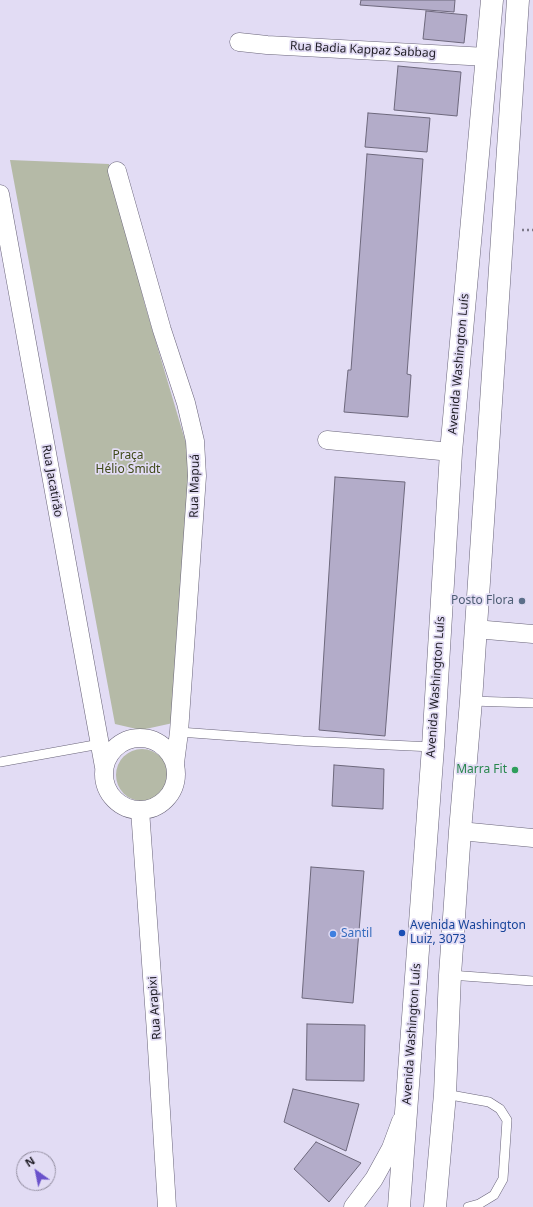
<!DOCTYPE html>
<meta charset="utf-8">
<style>
body{margin:0}
#map{position:relative;width:533px;height:1207px;overflow:hidden;background:#e2dcf4;font-family:"Noto Sans",sans-serif}
canvas{display:block}
.north{position:absolute;left:16px;top:1151px;width:40px;height:40px;box-sizing:border-box;background:#e2dcf4;border:1px solid #948fa1;border-radius:50%;rotate:327deg;font-size:11px;font-weight:700;line-height:16px;text-align:center;color:#1e1c24}
.north::after{content:'';display:block;margin:auto;width:14px;height:18px;background:#6a51cb;clip-path:polygon(50% 0,100% 100%,50% 72%,0 100%)}
</style>
<div id="map">
<canvas width="533" height="1207"></canvas>
<div class="north">N</div>
</div>
<script>
const c = document.querySelector('canvas').getContext('2d');
c.lineJoin = 'round';
function fillPath(path, color) { c.fillStyle = color; c.fill(path, 'evenodd'); }
const shape = rows => new Path2D(rows.map(r => 'M' + r).join(''));
function stroke(path, color, width, dash) { c.strokeStyle = color; c.lineWidth = width; c.lineCap = dash ? 'butt' : 'round'; c.setLineDash(dash || []); c.stroke(path); }
function write(font, color, halo, rows, align = 'center') {
  c.font = font + ' "Noto Sans",sans-serif'; c.lineWidth = 3.5; c.setLineDash([]); c.textBaseline = 'middle'; c.strokeStyle = halo; c.fillStyle = color; for (const [text, x, y, turn = 0] of rows) {
    c.save(); c.translate(x, y); c.rotate((+turn || 0) * Math.PI / 180); c.textAlign = isNaN(turn) ? turn : align; if (halo) c.strokeText(text, 0, 0); c.fillText(text, 0, 0); c.restore();
  }
}
fillPath(shape([
 [10,160,109,164,145,305,190,457,173,723,141,730,115,724],
 '116 775a26 26 0 1 1 52 0a26 26 0 1 1-52 0Z'
]), '#b5baa7');
const building = shape([
 [361,0,455,0,454,12,360,5,361,0],
 [426,11,467,15,464,43,423,39,426,11],
 [398,66,461,72,457,116,394,110,398,66],
 [368,113,430,118,427,152,365,147,368,113],
 [367,154,423,159,407,374,411,375,408,417,344,412,348,370,351,370,367,154],
 [335,477,405,482,385,736,319,730,335,477],
 [334,765,384,769,383,809,332,806,334,765],
 [311,867,364,871,353,1003,302,998,311,867],
 [307,1024,365,1025,364,1081,306,1080,307,1024],
 [293,1089,359,1104,346,1151,284,1122,293,1089],
 [316,1142,361,1163,329,1202,294,1169,316,1142]
]);
fillPath(building, '#b3acc9');
stroke(building, '#6d687c', 1);
const lane = shape([
 [471,701,533,703],
 [179,732,303,741,433,747],
 [0,762,100,744],
 [450,975,533,981],
 [445,1094,489,1102,500,1109,507,1120,503,1179,494,1195,479,1204,468,1207]
]);
const street = shape([
 [239,42,267,45,487,57],
 [117,171,162,330,186,403,195,441,197,476,179,732,175,763],
 [0,194,104,767],
 [327,440,451,452],
 [475,629,533,634],
 '104 774a36 36 0 1 1 72 0a36 36 0 1 1-72 0Z',
 [140,810,156,1032,167,1207],
 [460,831,533,838],
 [353,1207,374,1179,391,1148,401,1121]
]);
const highway = shape([
 [399,1207,433,747,451,452,492,0],
 [435,1207,445,1094,450,975,460,831,471,701,518,0]
]);
stroke(lane, '#696479', 10);
stroke(street, '#696479', 19);
stroke(highway, '#696479', 23);
stroke(shape([
 [522,230,533,230]
]), '#7d7989', 2.5, [2, 3]);
stroke(lane, '#fff', 9);
stroke(street, '#fff', 18);
stroke(highway, '#fff', 22);
for (const [x, y, r, color] of [
 [522,601,4,"#5c6f8a"],
 [515,770,4,"#2e9e5b"],
 [402,933,4,"#1a4fb4"],
 [333,934,4,"#3f7fe0"]
]) { const dot = new Path2D(); dot.arc(x, y, r, 0, 2 * Math.PI); c.fillStyle = color; c.fill(dot); stroke(dot, '#e2dcf4', 1.5); }
write('12px', '#1e1c24', '#e2dcf4', [
 ["Rua Badia Kappaz Sabbag",363,50,3],
 ["Avenida Washington Luís",459,364,-85],
 ["Rua Jacatirão",52,481,80],
 ["Rua Mapuá",195,486,-89],
 ["Avenida Washington Luís",436,687,-86],
 ["Rua Arapixi",155,1008,-94],
 ["Avenida Washington Luís",412,1034,-86]
]);
write('12px', '#404a19', '#e2dcf4', [
 ["Praça",128,456],
 ["Hélio Smidt",128,470]
]);
write('12px', '#4e5e75', '#e2dcf4', [
 ["Posto Flora",514,601]
], 'right');
write('12px', '#27864d', '#e2dcf4', [
 ["Marra Fit",507,770]
], 'right');
write('12px', '#164399', '#e2dcf4', [
 ["Avenida Washington",410,926],
 ["Luiz, 3073",410,940]
], 'left');
write('12px', '#366cbe', '#e2dcf4', [
 ["Santil",341,934]
], 'left');
</script>
